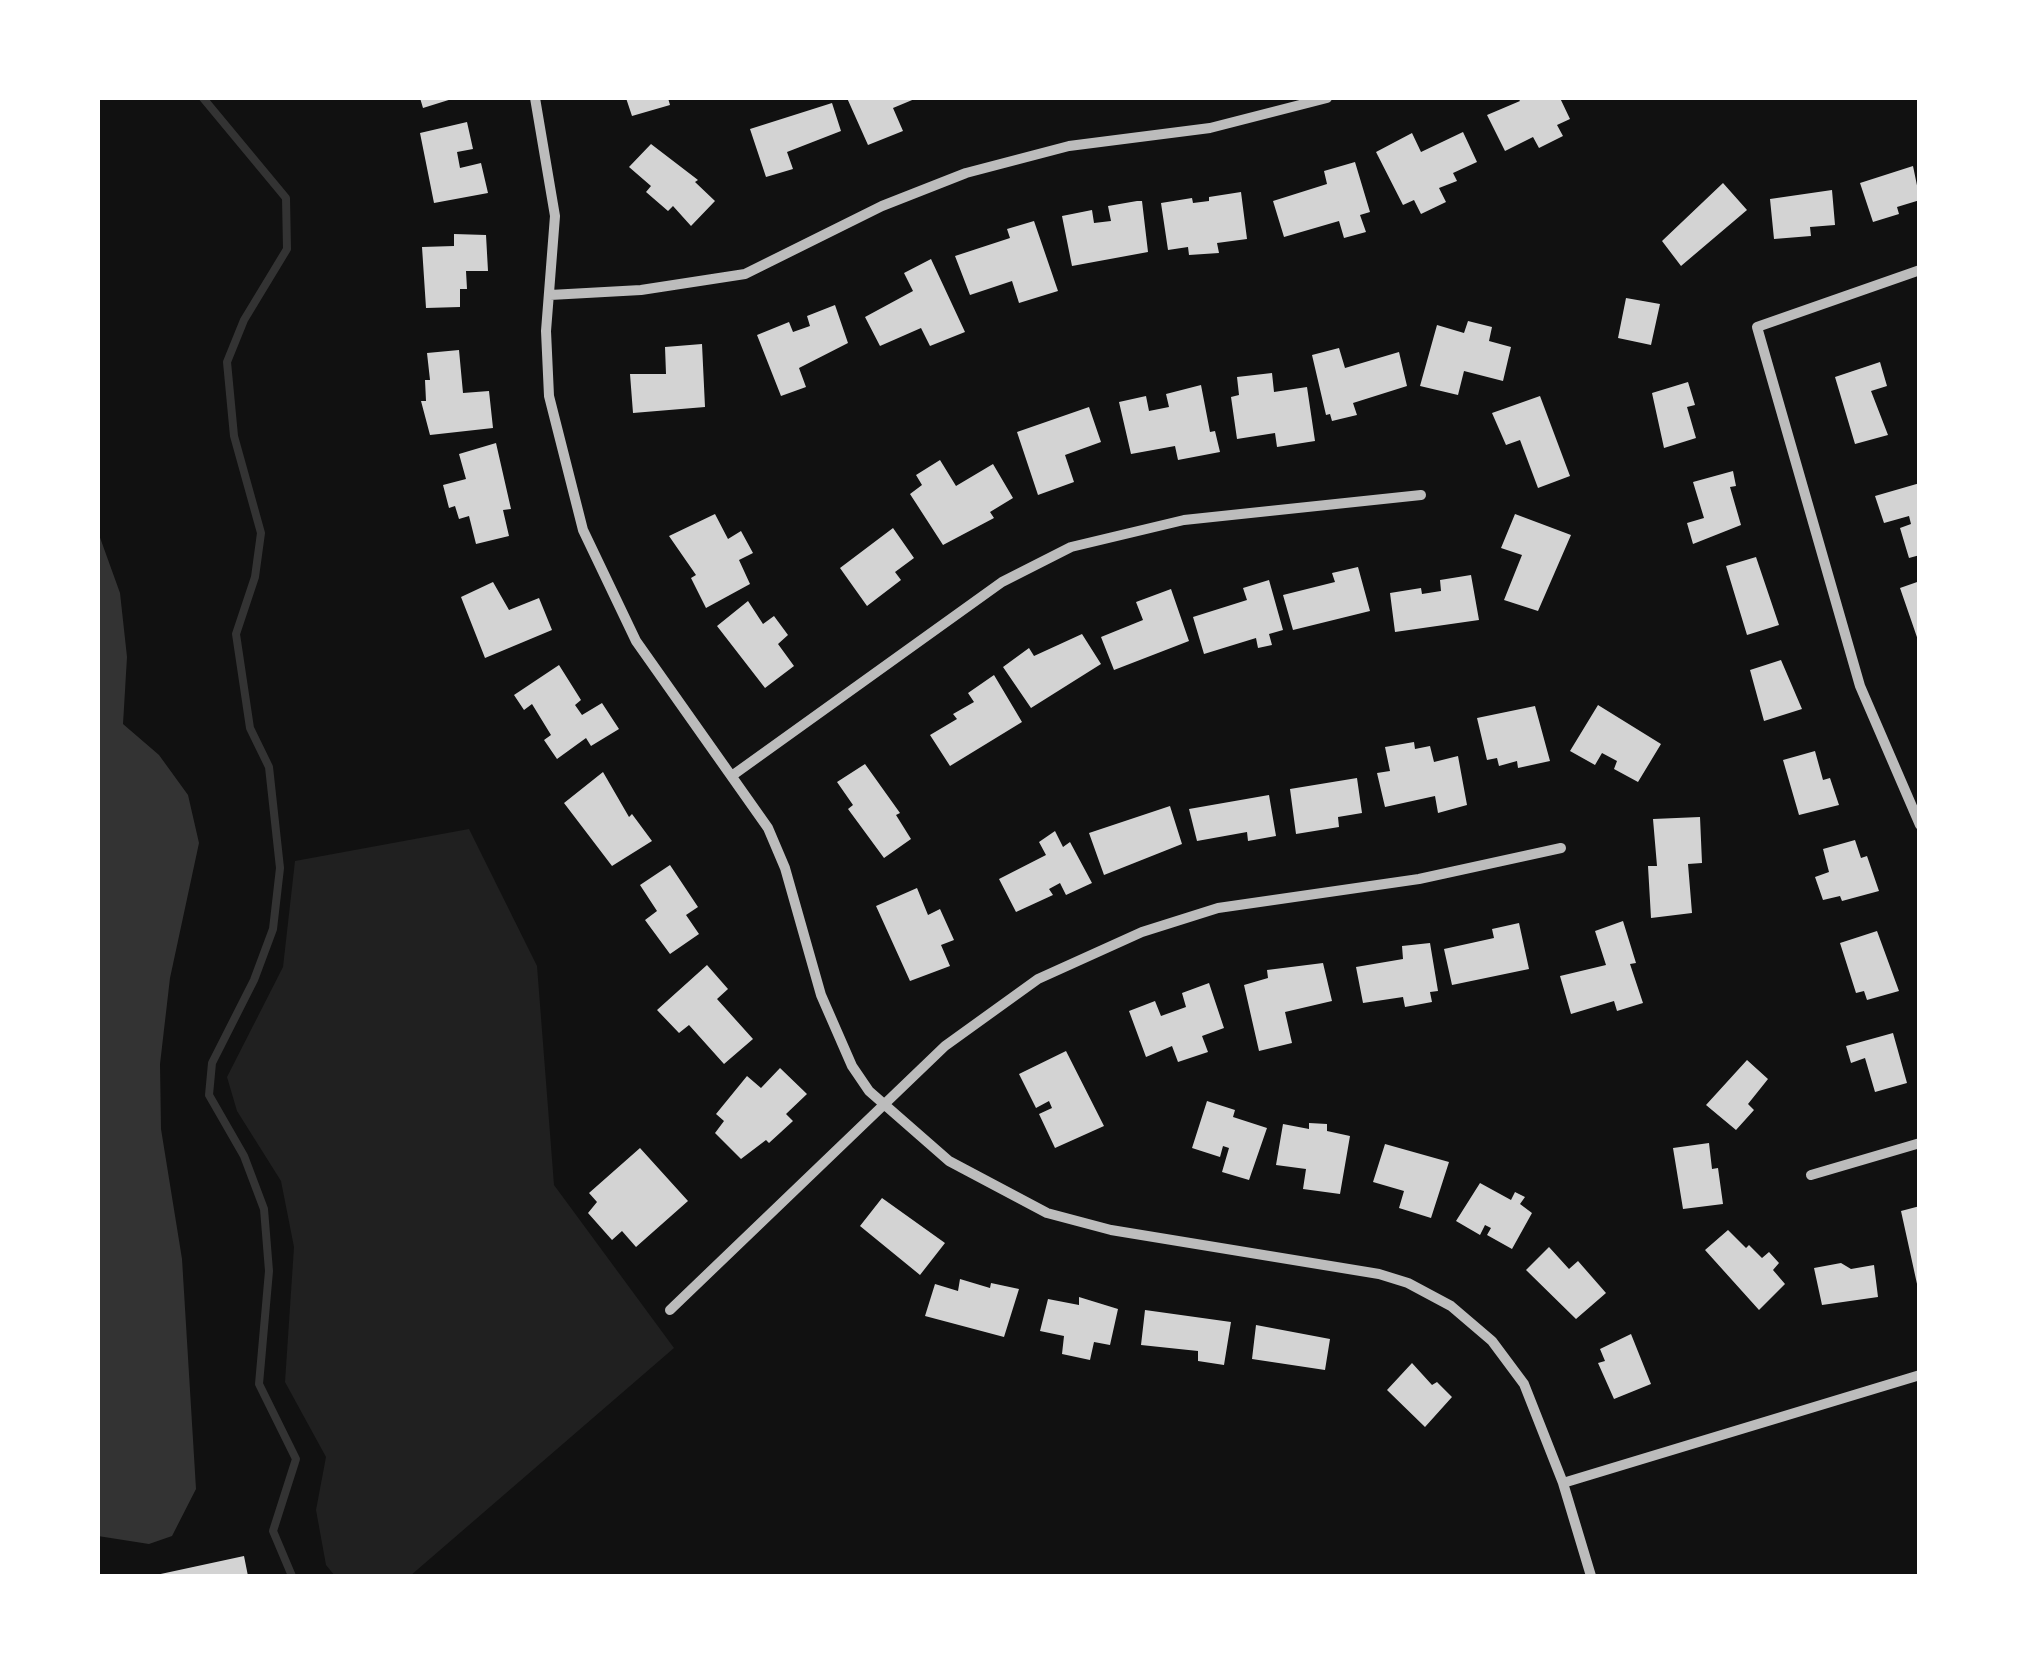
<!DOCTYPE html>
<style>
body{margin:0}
#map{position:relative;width:2017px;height:1674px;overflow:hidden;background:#111;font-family:"Work Sans",sans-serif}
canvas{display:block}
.frame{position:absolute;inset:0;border:100px solid #fff;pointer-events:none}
</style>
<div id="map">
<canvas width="2017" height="1674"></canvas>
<div class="frame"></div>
</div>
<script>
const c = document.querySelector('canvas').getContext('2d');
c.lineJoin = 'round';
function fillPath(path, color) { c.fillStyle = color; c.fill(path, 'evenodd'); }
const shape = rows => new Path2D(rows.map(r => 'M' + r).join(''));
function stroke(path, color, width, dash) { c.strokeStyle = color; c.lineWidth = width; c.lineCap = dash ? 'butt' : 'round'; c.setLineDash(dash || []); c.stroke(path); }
fillPath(shape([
 [469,829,537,966,554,1185,674,1348,410,1576,335,1576,326,1565,316,1510,326,1457,285,1382,294,1247,281,1181,237,1111,227,1077,283,967,295,861]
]), '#202020');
fillPath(shape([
 [98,532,120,593,127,657,123,724,159,755,188,795,199,843,170,978,160,1064,161,1129,182,1259,196,1489,172,1536,149,1544,98,1536]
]), '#333');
stroke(shape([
 [203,98,286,198,287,249,244,320,227,362,234,436,261,533,255,577,236,634,250,728,269,767,280,868,273,929,254,980,212,1063,209,1095,244,1156,264,1209,269,1271,259,1384,296,1459,273,1531,292,1576]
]), '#333', 8);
fillPath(shape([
 [420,98,455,98,423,108],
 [626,98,668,98,670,105,632,116],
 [847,98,917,98,893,108,903,131,868,145],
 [1518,98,1560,98,1570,119,1557,125,1563,136,1539,148,1533,137,1505,151,1487,115,1520,101],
 [832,103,841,131,787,152,793,169,766,177,750,129],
 [467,122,473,149,457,152,460,168,481,163,488,193,434,203,420,133],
 [1463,132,1477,162,1453,173,1457,181,1439,188,1446,202,1421,214,1414,200,1403,205,1376,152,1412,133,1421,152],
 [651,144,698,180,695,182,715,201,691,226,673,206,668,211,646,192,651,186,629,167],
 [1355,162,1370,212,1360,215,1366,232,1344,238,1339,221,1284,237,1273,201,1327,184,1324,171],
 [1913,166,1920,200,1897,207,1899,214,1873,222,1860,183],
 [1723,183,1747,210,1681,266,1662,241],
 [1832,190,1835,225,1810,227,1811,236,1774,239,1770,199],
 [1241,192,1247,239,1217,243,1219,253,1189,255,1188,247,1168,250,1161,203,1192,198,1193,203,1209,201,1209,197],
 [1137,201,1142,201,1148,252,1072,266,1062,216,1092,210,1094,223,1111,221,1108,206],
 [1034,221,1058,291,1019,303,1012,281,970,295,955,256,1010,238,1007,229],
 [454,234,486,235,488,271,466,271,467,289,460,289,460,307,426,308,422,247,454,246],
 [931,259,965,332,930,346,921,328,880,346,865,317,913,291,904,273],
 [1626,298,1660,304,1651,345,1618,338],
 [835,305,848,343,799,368,806,387,781,396,757,335,789,322,793,332,810,326,807,316],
 [1468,321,1492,327,1489,341,1511,347,1503,381,1464,371,1458,395,1420,386,1437,325,1464,333],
 [702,344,705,407,633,413,630,374,666,374,665,347],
 [1339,348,1345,368,1399,352,1407,386,1353,403,1357,415,1332,421,1330,414,1326,415,1312,355],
 [459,350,463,393,489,391,493,428,430,435,421,401,426,401,425,380,430,380,427,353],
 [1880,362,1887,386,1871,391,1888,435,1855,444,1835,377],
 [1272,373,1274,392,1307,387,1315,441,1277,447,1275,433,1237,439,1231,397,1239,395,1237,377],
 [1688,382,1695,405,1687,407,1696,438,1664,448,1652,393],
 [1201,385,1210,432,1215,431,1220,452,1178,460,1175,446,1131,454,1119,402,1146,396,1149,411,1169,407,1166,394],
 [1540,396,1570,476,1538,488,1520,440,1506,445,1492,413],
 [1089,407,1101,442,1065,455,1074,482,1038,495,1017,432],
 [496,443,511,509,503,510,509,536,476,544,469,516,459,519,455,506,449,508,443,485,466,479,459,454],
 [940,460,956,486,993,464,1013,498,990,512,994,518,943,545,910,494,922,485,916,475],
 [1733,471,1736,486,1730,487,1741,525,1693,544,1687,523,1704,518,1693,482],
 [1920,483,1920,555,1909,558,1900,528,1911,524,1909,516,1884,523,1875,496],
 [715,514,728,539,741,531,753,553,739,560,750,584,706,608,691,578,696,575,669,536],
 [1515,514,1571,535,1538,611,1504,600,1522,555,1501,548],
 [893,528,914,558,895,572,901,580,867,606,840,568],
 [1756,557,1779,625,1747,635,1726,566],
 [1358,567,1370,611,1293,630,1283,595,1335,582,1332,573],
 [1471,575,1479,620,1395,632,1390,593,1421,588,1422,594,1441,591,1440,580],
 [1269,580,1283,630,1269,634,1272,645,1258,648,1256,638,1204,654,1193,617,1247,600,1243,588],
 [1920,581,1920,643,1919,643,1900,588],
 [493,582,509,610,539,598,552,630,485,658,461,597],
 [1171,589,1189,641,1114,670,1101,637,1143,620,1136,602],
 [748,601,763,624,774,616,788,635,778,644,794,666,765,688,717,626],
 [1082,634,1101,664,1031,708,1003,667,1029,648,1034,656],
 [1781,660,1802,709,1764,721,1750,670],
 [559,665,581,700,575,705,582,715,602,703,619,729,591,746,586,738,557,759,544,740,551,735,532,704,524,710,514,695],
 [994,675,1022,722,950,766,930,735,957,719,953,714,974,702,968,693],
 [1598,705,1661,744,1638,782,1614,769,1617,761,1602,753,1595,765,1570,751],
 [1535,706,1550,761,1518,768,1517,761,1499,766,1497,758,1487,760,1477,718],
 [1414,742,1415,749,1430,746,1434,762,1458,756,1467,805,1438,813,1435,796,1385,807,1377,773,1390,771,1385,747],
 [1815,751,1823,780,1830,778,1839,805,1799,815,1783,760],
 [865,764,900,813,896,815,911,839,884,858,848,809,853,805,837,782],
 [603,772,629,817,632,814,652,841,612,866,564,803],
 [1357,778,1362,813,1338,817,1339,827,1296,834,1290,789],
 [1269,795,1276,836,1248,841,1247,832,1197,841,1189,809],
 [1170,806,1182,844,1104,875,1089,833],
 [1700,817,1702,863,1688,864,1692,913,1651,918,1648,866,1657,866,1653,819],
 [1055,831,1063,847,1070,842,1092,883,1066,895,1060,883,1049,889,1053,895,1016,912,999,879,1046,855,1039,842],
 [1855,840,1861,858,1867,856,1879,891,1842,901,1840,896,1823,900,1815,877,1829,872,1823,849],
 [670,865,698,907,686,915,699,934,670,954,645,920,657,911,640,885],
 [917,888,928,915,940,909,954,940,941,945,950,966,910,981,876,906],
 [1623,921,1636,963,1630,964,1643,1003,1617,1011,1614,1001,1571,1014,1560,976,1606,965,1595,931],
 [1519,923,1529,969,1452,985,1444,949,1494,938,1492,929],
 [1877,931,1899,991,1867,1000,1864,991,1856,993,1840,943],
 [1430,943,1438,991,1430,992,1432,1002,1405,1007,1403,997,1363,1003,1356,967,1403,959,1402,946],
 [1323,963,1332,1001,1285,1012,1292,1043,1259,1051,1244,985,1268,978,1267,970],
 [707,965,728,989,717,999,753,1039,724,1064,689,1025,679,1033,657,1010],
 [1209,983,1224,1028,1202,1036,1208,1052,1178,1062,1172,1046,1146,1057,1129,1011,1155,1001,1161,1016,1186,1007,1182,993],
 [1893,1033,1907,1083,1875,1092,1865,1058,1851,1063,1846,1046],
 [1066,1051,1104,1126,1055,1148,1039,1114,1052,1108,1049,1101,1036,1108,1019,1074],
 [1747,1060,1768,1079,1748,1104,1754,1110,1736,1130,1706,1105],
 [780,1068,807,1094,786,1114,793,1121,769,1143,766,1140,741,1159,715,1133,724,1121,716,1114,747,1076,761,1088],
 [1207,1101,1235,1110,1233,1117,1267,1128,1249,1180,1222,1172,1229,1148,1223,1146,1220,1157,1192,1148],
 [1309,1123,1327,1124,1327,1131,1350,1136,1340,1194,1303,1189,1306,1169,1276,1165,1283,1124,1309,1129],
 [1709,1143,1712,1169,1718,1168,1723,1204,1683,1209,1673,1148],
 [1385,1144,1449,1162,1431,1218,1399,1208,1404,1191,1373,1182],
 [640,1148,688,1201,636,1247,622,1231,612,1240,588,1213,597,1202,589,1193],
 [1480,1183,1511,1200,1515,1192,1525,1197,1520,1204,1532,1213,1512,1249,1487,1235,1491,1228,1485,1225,1480,1235,1456,1221],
 [882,1198,945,1243,920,1275,860,1226],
 [1920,1206,1920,1293,1919,1293,1901,1211],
 [1728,1230,1746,1248,1749,1245,1762,1258,1769,1252,1779,1263,1773,1270,1785,1284,1759,1310,1705,1250],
 [1549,1247,1569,1269,1578,1261,1606,1293,1576,1319,1526,1270],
 [1841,1263,1851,1269,1874,1265,1878,1297,1822,1305,1814,1268],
 [960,1279,990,1288,991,1283,1019,1289,1004,1337,925,1316,935,1284,958,1291],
 [1079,1297,1118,1309,1110,1345,1094,1342,1090,1360,1062,1354,1064,1336,1040,1331,1048,1299,1079,1305],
 [1145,1310,1231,1322,1224,1365,1198,1361,1198,1351,1141,1345],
 [1256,1325,1330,1339,1325,1370,1252,1359],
 [1631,1334,1651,1384,1614,1399,1598,1363,1605,1361,1600,1349],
 [1412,1363,1432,1385,1437,1382,1452,1397,1425,1427,1387,1390],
 [244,1556,248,1576,156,1576,156,1575]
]), '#d3d3d3');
stroke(shape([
 [535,98,555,216,546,331,549,396,583,530,636,641,768,828,785,868,821,995,852,1066,869,1091,949,1161,1047,1213,1111,1230,1379,1274,1408,1283,1451,1306,1492,1341,1524,1384,1563,1483,1591,1576],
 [1920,270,1757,327,1860,686,1920,825],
 [550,295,641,290,745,274,882,206,966,173,1069,146,1210,128,1327,98],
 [733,775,1002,582,1071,547,1184,520,1421,495],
 [1811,1175,1920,1143],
 [670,1310,945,1046,1038,979,1142,932,1218,908,1419,879,1561,848],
 [1563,1483,1920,1375]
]), '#bcbcbc', 10);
</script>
